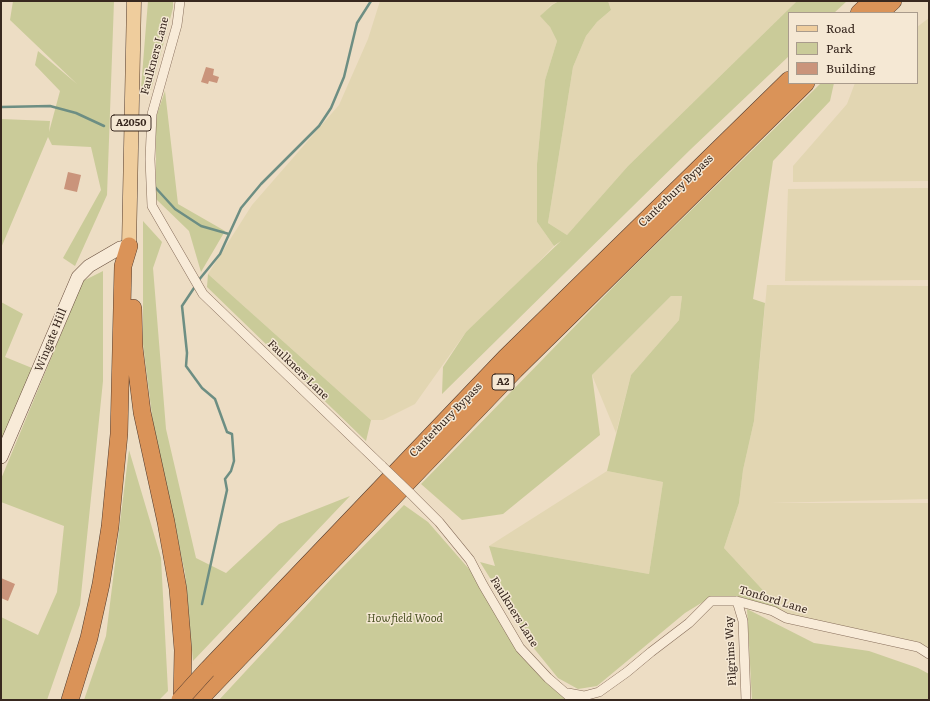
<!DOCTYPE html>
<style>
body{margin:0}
#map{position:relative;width:930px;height:701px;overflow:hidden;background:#edddc4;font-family:Literata,serif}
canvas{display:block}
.frame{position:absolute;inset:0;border:2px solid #38281f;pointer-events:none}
.legend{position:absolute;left:788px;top:12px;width:130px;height:72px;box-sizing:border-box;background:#f5e8d4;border:1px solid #a99b8c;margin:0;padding:5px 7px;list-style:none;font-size:12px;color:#38281f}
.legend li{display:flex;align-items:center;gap:8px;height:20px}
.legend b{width:20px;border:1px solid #a99b8c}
</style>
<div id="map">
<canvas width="930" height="701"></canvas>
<div class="frame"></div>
<ul class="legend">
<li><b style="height:5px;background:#efcd9d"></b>Road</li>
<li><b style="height:11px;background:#cacb99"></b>Park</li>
<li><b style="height:11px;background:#ca947b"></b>Building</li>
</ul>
</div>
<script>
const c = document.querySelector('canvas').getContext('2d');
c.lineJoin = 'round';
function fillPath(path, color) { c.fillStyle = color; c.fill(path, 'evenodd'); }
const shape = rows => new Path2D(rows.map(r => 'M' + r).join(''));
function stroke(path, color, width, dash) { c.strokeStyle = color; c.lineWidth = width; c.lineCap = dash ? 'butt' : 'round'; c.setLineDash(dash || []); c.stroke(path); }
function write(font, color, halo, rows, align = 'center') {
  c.font = font + ' Literata,serif'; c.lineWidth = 3; c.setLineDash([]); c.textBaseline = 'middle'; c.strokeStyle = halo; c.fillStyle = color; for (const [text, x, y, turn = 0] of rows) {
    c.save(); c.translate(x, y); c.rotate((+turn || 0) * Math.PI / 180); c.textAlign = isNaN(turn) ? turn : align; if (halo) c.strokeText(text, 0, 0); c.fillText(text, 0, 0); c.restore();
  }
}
fillPath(shape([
 [380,1,559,1,551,5,541,16,550,27,557,41,545,80,537,164,537,222,554,246,497,305,466,332,415,404,383,420,371,420,208,274,252,205,339,105,368,39],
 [608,1,797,1,628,166,567,235,548,223,573,67,586,36,597,22,611,10],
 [929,18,929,181,793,182,793,166,847,104,855,83,917,83,917,27],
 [929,188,929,280,785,281,788,189],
 [767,285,929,286,929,499,770,503,929,503,929,649,827,628,784,613,724,548,739,503,743,470,754,421],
 [671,296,682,296,679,320,631,375,616,433,592,375],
 [607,471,663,482,649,574,489,546]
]), '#e2d6b2');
fillPath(shape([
 [13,1,114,1,107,195,75,266,63,258,101,190,91,147,52,145,48,137,1,248,1,119,50,121,49,132,60,91,35,65,38,51,77,84,10,20],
 [148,1,173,1,173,8,151,90,141,88],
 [559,1,608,1,611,10,597,22,586,36,573,67,548,223,567,235,628,166,797,1,847,1,834,13,789,13,789,56,691,149,442,394,443,367,466,332,561,241,554,246,537,222,537,164,545,80,557,41,550,27,540,16,552,5],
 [821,83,834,83,830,101,773,161,753,299,765,303,754,421,743,470,739,503,724,548,784,613,711,597,685,613,597,686,578,689,558,678,532,646,480,562,495,566,489,546,649,574,663,482,607,471,631,375,679,320,682,296,671,296,592,375,600,435,503,514,462,520,421,484,626,274],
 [165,91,178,204,225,231,201,272,189,231,156,199,156,117],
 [143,221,162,242,153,268,166,429,196,558,226,573,279,524,350,496,193,661,185,573,154,431,143,344],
 [103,271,103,381,80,605,47,700,1,700,1,617,38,635,57,592,64,526,1,502,1,479,83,281],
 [208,274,371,420,366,441,207,287],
 [1,302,23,314,5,357,32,368,1,444],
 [129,450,161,558,168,691,159,700,84,700,106,636],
 [404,505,428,522,483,585,520,648,572,700,219,700,332,578],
 [747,609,814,643,869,651,918,668,929,674,929,699,752,700]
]), '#cacb99');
stroke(shape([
 [1,107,50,106,76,113,104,126],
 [154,186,175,209,201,226,229,234],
 [198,281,220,254,241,208,261,184,319,126,331,108,344,77,357,23,371,1],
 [196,285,182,306,187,353,186,366,202,388,215,399,227,432,232,434,234,461,231,471,225,479,227,490,202,604]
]), '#6d8e83', 2.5);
fillPath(shape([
 [206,67,214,69,213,75,219,77,217,83,209,81,208,84,201,82],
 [68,172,81,175,77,192,64,189],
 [1,578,15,584,8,601,1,598]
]), '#ca947b');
const street = shape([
 [180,1,177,25,152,114,150,159,152,206,203,294,382,466],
 [410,493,439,522,470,560,483,585,520,648,548,678,570,697],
 [737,601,743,621,746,700],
 [568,693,584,696,599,692,627,672,651,652,689,623,711,601,737,601,773,611,786,618,918,647,929,654]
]);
const secondary = shape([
 [1,457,78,277,89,266,120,248,129,246]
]);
const primary = shape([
 [129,246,134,1]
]);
const highway = shape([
 [859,13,872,1],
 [880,13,893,1],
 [133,308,134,347,142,412,166,522,178,589,183,650,182,700],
 [207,670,505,358,789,80],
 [70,700,89,638,101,584,110,527,119,434,123,266,129,246],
 [199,700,515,370,806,83]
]);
stroke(street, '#876e5b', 10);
stroke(secondary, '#694f3e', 14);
stroke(primary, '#553d2f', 15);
stroke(highway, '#553d2f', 18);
stroke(street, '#f8ebd8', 9);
stroke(secondary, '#f8ebd8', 13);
stroke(primary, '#efcd9d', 14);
stroke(highway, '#da9358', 17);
const streetBridge = shape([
 [382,466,410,493]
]);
const highwayBridge = shape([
 [180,700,207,670]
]);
stroke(streetBridge, '#876e5b', 10, []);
stroke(highwayBridge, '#553d2f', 18, []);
stroke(streetBridge, '#f8ebd8', 9);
stroke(highwayBridge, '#da9358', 17);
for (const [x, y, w] of [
 [131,123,40],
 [503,382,22]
]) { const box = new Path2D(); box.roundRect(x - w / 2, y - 8, w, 16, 3); c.fillStyle = '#f5e8d4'; c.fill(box); stroke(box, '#38281f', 1); }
write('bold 10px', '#38281f', null, [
 ["A2050",131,123],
 ["A2",503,382]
]);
write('11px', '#38281f', '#f5e8d4', [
 ["Faulkners Lane",155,56,-75],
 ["Canterbury Bypass",676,191,-44],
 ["Wingate Hill",51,340,-68],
 ["Faulkners Lane",298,370,44],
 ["Canterbury Bypass",446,420,-46],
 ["Tonford Lane",773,600,17],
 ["Faulkners Lane",514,612,58],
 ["Pilgrims Way",731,651,-93]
]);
write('italic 11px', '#4d5426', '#f5e8d4', [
 ["Howfield Wood",405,619]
]);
</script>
